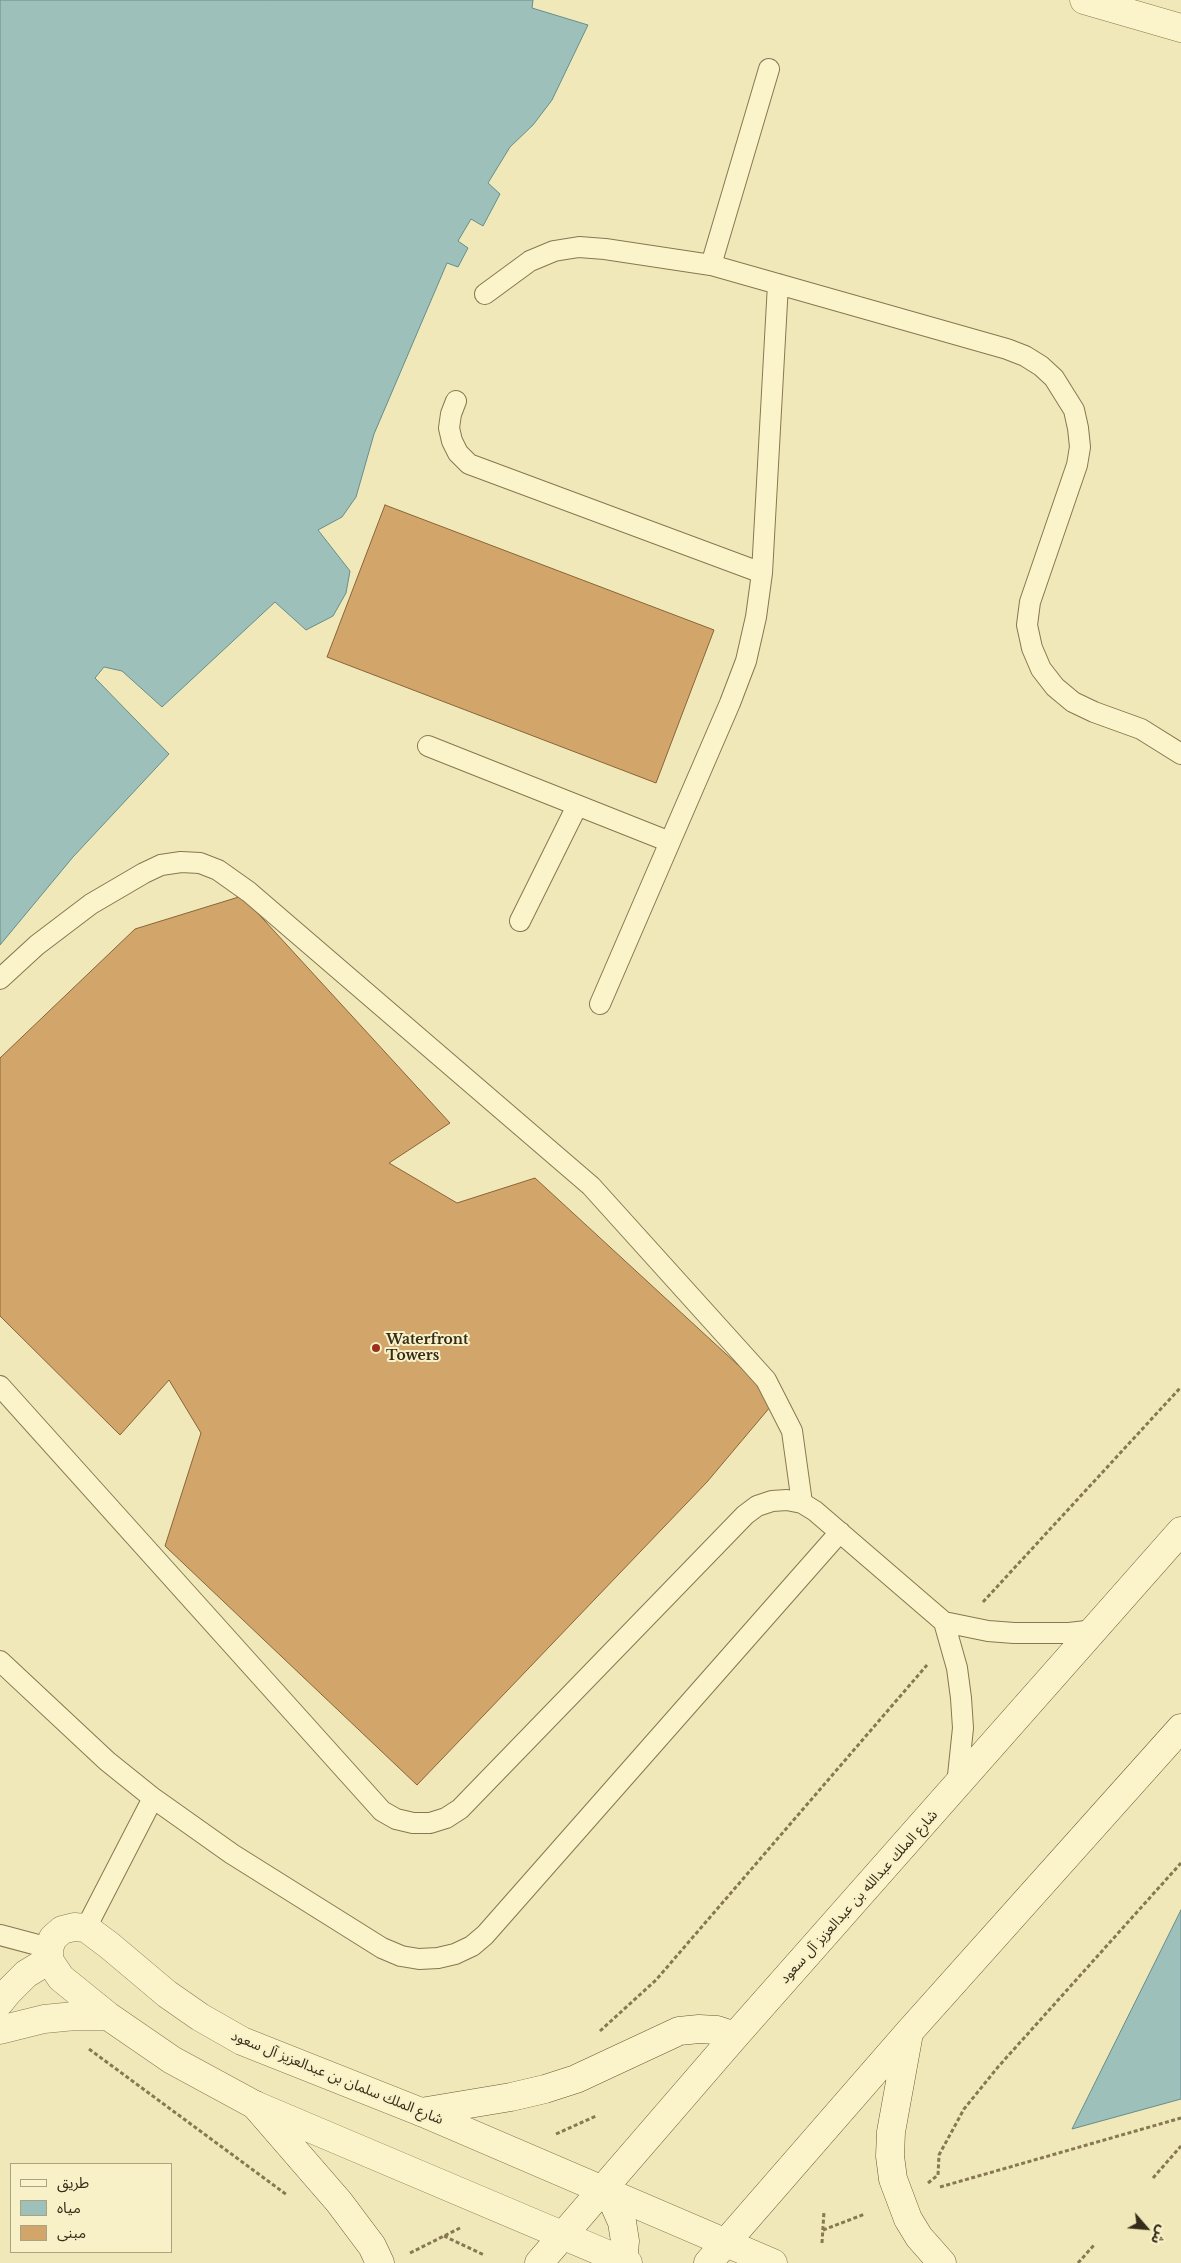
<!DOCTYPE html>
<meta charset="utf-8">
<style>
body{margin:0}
#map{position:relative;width:1181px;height:2263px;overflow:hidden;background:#f0e8b8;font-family:"Libre Baskerville","Noto Sans Arabic",serif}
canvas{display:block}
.legend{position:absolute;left:10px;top:2163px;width:162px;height:90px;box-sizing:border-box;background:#f8f1c8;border:1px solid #aaa282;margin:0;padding:6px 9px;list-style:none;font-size:15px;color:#352b19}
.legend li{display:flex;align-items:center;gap:10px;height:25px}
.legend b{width:25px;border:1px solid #aaa282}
.north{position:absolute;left:1121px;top:2203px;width:50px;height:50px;-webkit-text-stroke:4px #f8f1c8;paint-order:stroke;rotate:117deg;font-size:14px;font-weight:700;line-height:20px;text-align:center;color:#352b19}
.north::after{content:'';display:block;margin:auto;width:18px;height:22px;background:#352b19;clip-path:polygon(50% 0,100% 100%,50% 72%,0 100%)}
</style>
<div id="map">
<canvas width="1181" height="2263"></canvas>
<ul class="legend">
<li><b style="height:6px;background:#fbf4cb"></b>طريق</li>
<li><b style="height:14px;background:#9ec0bb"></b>مياه</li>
<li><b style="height:14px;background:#d2a66b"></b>مبنى</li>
</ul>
<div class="north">ش</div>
</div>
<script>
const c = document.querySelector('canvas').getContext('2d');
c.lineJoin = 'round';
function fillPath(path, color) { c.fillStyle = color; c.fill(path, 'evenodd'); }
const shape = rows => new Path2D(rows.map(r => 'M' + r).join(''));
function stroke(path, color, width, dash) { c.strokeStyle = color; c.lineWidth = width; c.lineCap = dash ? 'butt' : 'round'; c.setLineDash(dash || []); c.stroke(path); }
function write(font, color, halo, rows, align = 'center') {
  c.font = font + ' "Libre Baskerville","Noto Sans Arabic",serif'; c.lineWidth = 4; c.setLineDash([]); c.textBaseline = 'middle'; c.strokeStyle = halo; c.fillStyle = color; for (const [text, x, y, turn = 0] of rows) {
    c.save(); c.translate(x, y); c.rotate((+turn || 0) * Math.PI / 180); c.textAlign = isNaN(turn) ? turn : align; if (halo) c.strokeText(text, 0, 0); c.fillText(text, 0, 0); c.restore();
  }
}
const water = shape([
 [0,0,533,0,532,8,588,25,552,100,533,125,510,147,488,183,500,194,483,226,471,219,458,241,468,248,458,267,447,263,374,434,356,497,342,517,318,530,350,571,346,593,333,616,306,630,275,602,162,707,122,671,104,667,95,678,169,754,73,857,0,945,0,0],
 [1181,1910,1181,2099,1072,2129,1181,1910]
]);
fillPath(water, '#9ec0bb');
stroke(water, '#658d8a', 1);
const building = shape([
 [385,505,714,630,656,783,327,657,385,505],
 [242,896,450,1123,389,1163,457,1203,535,1178,776,1400,707,1482,417,1785,165,1546,201,1433,169,1380,120,1435,0,1316,0,1058,135,929,242,896]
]);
fillPath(building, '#d2a66b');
stroke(building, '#886437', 1);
const service = shape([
 [711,265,769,69],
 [485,294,530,261,554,251,579,247,605,249,711,265,1007,349,1025,356,1041,366,1054,378,1074,410,1078,428,1080,447,1077,465,1030,602,1027,625,1032,648,1041,669,1055,687,1073,702,1094,712,1141,729,1181,754],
 [456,401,451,414,449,428,452,441,458,453,469,464,762,573],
 [428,746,670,842],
 [520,921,577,806],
 [0,979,37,945,91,904,144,873,161,865,181,862,200,863,218,870,249,892,591,1186,766,1380,792,1431,802,1503],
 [600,1004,730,703,746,661,756,617,762,573,778,284],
 [0,1386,382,1811,396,1819,413,1823,430,1823,446,1818,460,1809,745,1515,757,1506,772,1501,787,1500,802,1503,815,1511,944,1622,988,1631,1014,1633,1069,1633,1095,1630],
 [944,1622,957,1668,961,1698,963,1728,957,1785],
 [0,1661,107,1761,153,1798,232,1854,382,1948,401,1956,419,1959,438,1958,455,1954,472,1946,485,1935,840,1532],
 [86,1928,153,1798],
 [0,1935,49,1948]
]);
const minor = shape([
 [1084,0,1181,28]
]);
const tertiary = shape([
 [0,2002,8,1992,26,1974,49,1960],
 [0,2030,44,2019,75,2016,108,2016],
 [628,2263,255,2105,172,2060,108,2016,61,1978,49,1960,49,1948,53,1938,62,1930,74,1927,86,1928,110,1946,167,1994,200,2017,242,2041,421,2112,773,2263]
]);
const secondary = shape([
 [909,2033,891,2132,890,2156,893,2179,908,2219,919,2237,942,2263],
 [255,2105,339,2202,372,2246,380,2263],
 [421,2112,511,2097,545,2089,576,2079,679,2031,699,2029,717,2030,735,2036],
 [602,2189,614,2204,622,2222,625,2241,623,2263],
 [539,2263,735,2036,1181,1531],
 [708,2263,909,2032,1181,1728]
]);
stroke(service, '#877752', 22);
stroke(minor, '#877752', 29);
stroke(tertiary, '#877752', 29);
stroke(secondary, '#695736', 29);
stroke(shape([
 [983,1602,1181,1387],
 [600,2031,656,1980,927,1665],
 [89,2049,287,2195],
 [556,2134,596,2116],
 [1153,2178,1181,2146],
 [928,2183,938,2175,939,2155,964,2109,998,2067,1181,1863],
 [940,2187,1181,2118],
 [823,2230,865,2214],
 [444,2236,484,2255],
 [822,2243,824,2211],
 [410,2253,460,2228],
 [1078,2263,1094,2245]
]), '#877752', 3, [4, 2.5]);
stroke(service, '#fbf4cb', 20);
stroke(minor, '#fbf4cb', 28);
stroke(tertiary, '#fbf4cb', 28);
stroke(secondary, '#fbf4cb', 28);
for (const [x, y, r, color] of [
 [376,1348,5,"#9a311f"]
]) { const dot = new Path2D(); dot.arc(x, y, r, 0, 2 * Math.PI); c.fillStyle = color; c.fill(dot); stroke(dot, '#f8f1c8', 2); }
write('bold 14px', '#352b19', '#f8f1c8', [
 ["Waterfront",386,1340],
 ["Towers",386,1356]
], 'left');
write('14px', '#352b19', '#f8f1c8', [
 ["شارع الملك عبدالله بن عبدالعزيز آل سعود",859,1897,-48],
 ["شارع الملك سلمان بن عبدالعزيز آل سعود",337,2078,22]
]);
</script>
